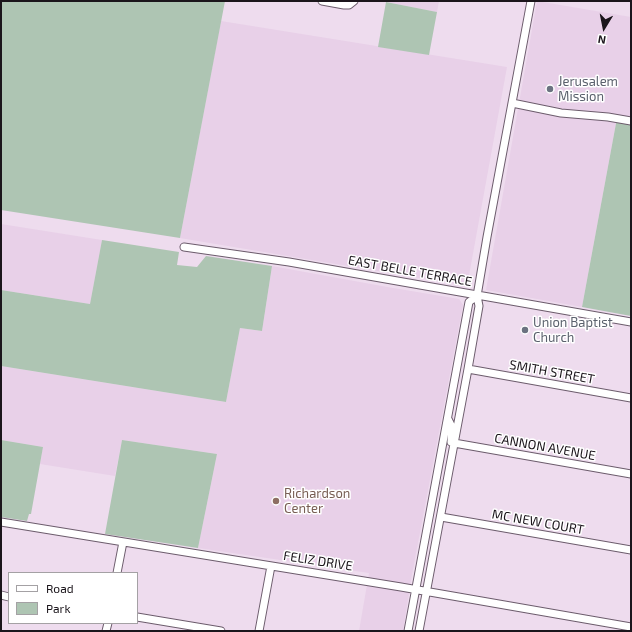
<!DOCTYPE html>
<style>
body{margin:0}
#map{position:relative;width:632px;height:632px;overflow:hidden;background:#eedcee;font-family:"Exo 2",sans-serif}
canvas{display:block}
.frame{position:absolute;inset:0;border:2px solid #1b151b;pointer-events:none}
.legend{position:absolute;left:8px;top:572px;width:130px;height:52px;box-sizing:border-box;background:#fff;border:1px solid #a4a1a4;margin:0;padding:5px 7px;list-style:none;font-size:12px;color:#1b151b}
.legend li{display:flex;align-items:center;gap:8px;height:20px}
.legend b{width:20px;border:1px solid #a4a1a4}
.north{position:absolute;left:584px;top:8px;width:40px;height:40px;-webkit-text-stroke:3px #fff;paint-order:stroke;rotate:190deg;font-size:11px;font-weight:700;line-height:16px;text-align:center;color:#1b151b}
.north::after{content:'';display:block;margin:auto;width:14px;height:18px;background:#1b151b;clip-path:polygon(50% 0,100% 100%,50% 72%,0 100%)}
</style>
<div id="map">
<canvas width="632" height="632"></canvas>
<div class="frame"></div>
<ul class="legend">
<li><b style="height:5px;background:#fff"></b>Road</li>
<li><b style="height:11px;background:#aec5b3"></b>Park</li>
</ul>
<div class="north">N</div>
</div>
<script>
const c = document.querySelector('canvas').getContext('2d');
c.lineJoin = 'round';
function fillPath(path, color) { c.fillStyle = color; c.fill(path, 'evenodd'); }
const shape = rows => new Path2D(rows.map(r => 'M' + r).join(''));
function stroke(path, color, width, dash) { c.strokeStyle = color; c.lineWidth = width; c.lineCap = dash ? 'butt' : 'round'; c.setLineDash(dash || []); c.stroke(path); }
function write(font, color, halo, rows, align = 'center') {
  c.font = font + ' "Exo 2",sans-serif'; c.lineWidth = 3; c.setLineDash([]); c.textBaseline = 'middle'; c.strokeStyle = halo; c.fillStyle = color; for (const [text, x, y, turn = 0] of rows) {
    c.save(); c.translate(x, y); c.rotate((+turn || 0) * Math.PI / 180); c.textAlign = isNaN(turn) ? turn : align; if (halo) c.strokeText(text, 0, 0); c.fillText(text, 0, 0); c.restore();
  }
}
fillPath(shape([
 [386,1,439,1,437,12,386,2],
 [537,1,631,17,631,120,617,118,582,307,486,290],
 [221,21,507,67,468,281,466,283,462,285,180,238],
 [1,224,102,240,90,304,1,290],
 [272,266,393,288,459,299,463,305,412,575,403,631,359,631,369,573,198,548,217,454,122,440,115,476,40,464,43,447,1,440,1,366,226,402,240,328,262,331]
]), '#e8d0e8');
fillPath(shape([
 [1,1,225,1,180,238,1,210],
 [386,2,437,12,429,55,378,47],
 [617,118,631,120,631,316,582,307],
 [102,240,179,252,177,265,197,267,206,256,272,266,262,331,240,328,226,402,1,366,1,290,90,304],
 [1,440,43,447,31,514,29,514,27,521,1,517],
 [122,440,217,454,198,548,105,534]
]), '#aec5b3');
const minor = shape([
 [322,1,344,5,349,5,354,1],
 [512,103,561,113,608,117,631,121],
 [184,247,289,262,631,322],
 [468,369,631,398],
 [448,419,452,427,451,442],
 [454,443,631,474],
 [441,517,631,550],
 [1,522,401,587,631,627],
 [117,573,123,542],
 [1,595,9,597],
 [137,617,221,631],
 [106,631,108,623],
 [259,631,271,566],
 [408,631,469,302,477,296],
 [419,631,468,369,479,306,477,296,487,237,531,1]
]);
stroke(minor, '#6c5c6c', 9);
stroke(minor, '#fff', 7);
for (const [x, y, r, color] of [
 [550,89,4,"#6b7280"],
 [525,330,4,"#6b7280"],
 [276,501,4,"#8d6e63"]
]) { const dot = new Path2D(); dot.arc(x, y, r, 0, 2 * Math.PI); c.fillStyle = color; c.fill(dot); stroke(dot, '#fff', 1.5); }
write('13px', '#5b616d', '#fff', [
 ["Jerusalem",558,82],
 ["Mission",558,97],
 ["Union Baptist",533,323],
 ["Church",533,338]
], 'left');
write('13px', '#1b151b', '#fff', [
 ["EAST BELLE TERRACE",410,271,10],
 ["SMITH STREET",552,372,10],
 ["CANNON AVENUE",545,447,10],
 ["MC NEW COURT",538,522,10],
 ["FELIZ DRIVE",318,561,9]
]);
write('13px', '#785e54', '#fff', [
 ["Richardson",284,494],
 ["Center",284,509]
], 'left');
</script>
